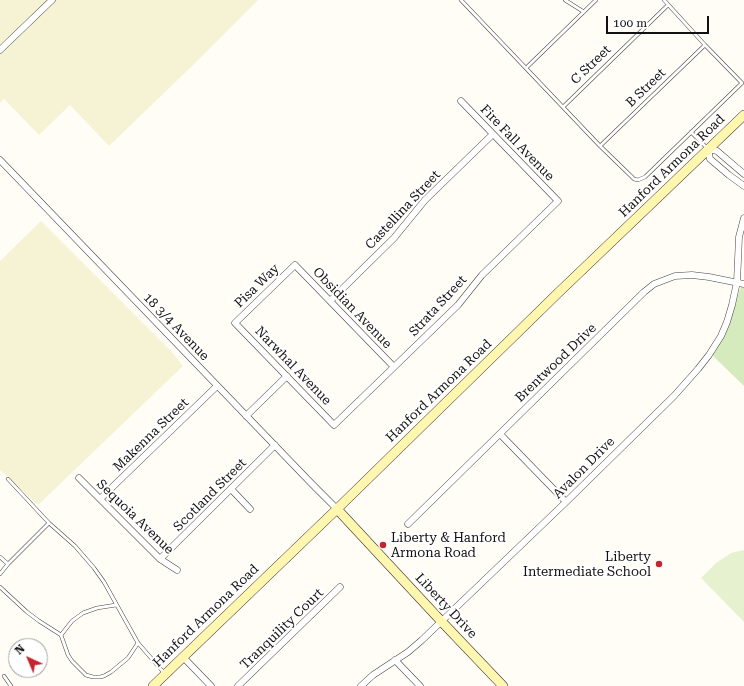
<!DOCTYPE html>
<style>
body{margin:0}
#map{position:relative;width:744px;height:686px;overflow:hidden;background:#fffdf5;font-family:"Roboto Serif",serif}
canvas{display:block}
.north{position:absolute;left:8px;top:638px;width:40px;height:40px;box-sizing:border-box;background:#fff;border:1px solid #a0a0a0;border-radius:50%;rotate:316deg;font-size:11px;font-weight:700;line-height:16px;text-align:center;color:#111}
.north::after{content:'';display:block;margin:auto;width:14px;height:18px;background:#c4262e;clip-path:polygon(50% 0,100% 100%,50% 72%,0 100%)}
.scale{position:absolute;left:606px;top:16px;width:103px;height:18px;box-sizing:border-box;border:2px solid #111;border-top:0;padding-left:5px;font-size:12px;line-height:14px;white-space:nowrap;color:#111;-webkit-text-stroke:3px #fff;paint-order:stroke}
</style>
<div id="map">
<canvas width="744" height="686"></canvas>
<div class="north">N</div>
<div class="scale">100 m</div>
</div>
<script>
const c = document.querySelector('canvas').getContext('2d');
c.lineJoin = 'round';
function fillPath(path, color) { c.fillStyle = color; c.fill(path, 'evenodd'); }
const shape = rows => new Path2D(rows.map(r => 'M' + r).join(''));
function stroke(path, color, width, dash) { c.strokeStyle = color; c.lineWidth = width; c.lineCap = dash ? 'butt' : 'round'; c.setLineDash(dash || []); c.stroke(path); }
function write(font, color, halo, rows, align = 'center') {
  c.font = font + ' "Roboto Serif",serif'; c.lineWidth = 4; c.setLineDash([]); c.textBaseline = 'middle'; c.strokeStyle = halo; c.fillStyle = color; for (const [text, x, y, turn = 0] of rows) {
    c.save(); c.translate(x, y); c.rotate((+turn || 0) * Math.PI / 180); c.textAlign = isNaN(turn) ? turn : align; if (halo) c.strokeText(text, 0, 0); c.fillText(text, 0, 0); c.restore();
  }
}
fillPath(shape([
 [0,0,258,0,192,66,109,146,70,105,39,135,4,99,0,103],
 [41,221,172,352,183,366,38,505,0,470,0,261]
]), '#f6f3d4');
fillPath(shape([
 [741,287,744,288,744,386,712,355]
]), '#d5ebbd');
fillPath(shape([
 [744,550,744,622,701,578,716,563,731,553]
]), '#e6f2cf');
const lane = shape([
 [461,0,600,146,631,176,634,179,638,180,645,177,742,83,705,45,664,0],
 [565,0,584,12],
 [526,68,596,0],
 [563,107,668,5],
 [691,132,707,148],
 [600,146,705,45],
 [8,479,49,523,75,546,94,568,104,582,138,643,165,674],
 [0,557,8,564],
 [0,574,8,564,49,523],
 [0,587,27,612,39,621,61,635,68,655,72,661,86,675,93,677,100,677,104,676,111,672,128,658,138,643],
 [61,635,72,621,83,613,97,608,116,605],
 [4,676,11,686]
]);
const street = shape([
 [0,50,52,0],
 [0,160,312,484,337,509],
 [744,174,717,151,708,149,710,159,729,175,744,186],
 [330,301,394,238,425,200,493,134],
 [394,367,295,265,235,323,334,425,394,367,458,305,482,275,558,201,461,101],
 [246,416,287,376],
 [500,434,566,502],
 [79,478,160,559,177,570],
 [231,489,250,509],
 [100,499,217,386],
 [408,524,644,292,654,284,675,276,692,275,709,277,744,284],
 [160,559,275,445],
 [183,657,211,686],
 [395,660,420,686],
 [238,686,340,587],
 [361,686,373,675,408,652,422,640,566,502,674,396,698,369,709,355,721,336,727,322,732,305,737,282,739,237,744,218]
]);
const secondary = shape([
 [337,509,442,622,503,686],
 [153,686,337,509,558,293,744,115]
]);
stroke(lane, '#444', 4);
stroke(street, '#444', 7);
stroke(secondary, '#333', 10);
stroke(lane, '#fff', 3);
stroke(street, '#fff', 6);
stroke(secondary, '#fff6b0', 9);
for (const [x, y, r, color] of [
 [383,545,4,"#c4262e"],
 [659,564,4,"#c4262e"]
]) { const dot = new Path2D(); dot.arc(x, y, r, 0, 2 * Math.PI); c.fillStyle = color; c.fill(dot); stroke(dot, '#fff', 1.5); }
write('13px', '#111', '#fff', [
 ["C Street",591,65,-44],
 ["B Street",646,88,-44],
 ["Fire Fall Avenue",517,143,46],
 ["Hanford Armona Road",672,166,-44],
 ["Castellina Street",403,210,-47],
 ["Pisa Way",257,286,-44],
 ["Strata Street",438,306,-47],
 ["Obsidian Avenue",352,308,46],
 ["18 3/4 Avenue",176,327,46],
 ["Brentwood Drive",556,363,-44],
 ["Narwhal Avenue",293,366,46],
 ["Hanford Armona Road",439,391,-44],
 ["Makenna Street",151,435,-44],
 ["Avalon Drive",584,468,-45],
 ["Scotland Street",210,495,-45],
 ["Sequoia Avenue",135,517,44],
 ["Liberty Drive",446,606,47],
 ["Hanford Armona Road",206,616,-44],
 ["Tranquility Court",282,629,-44]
]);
write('13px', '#111', '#fff', [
 ["Liberty & Hanford",391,538],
 ["Armona Road",391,553],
 ["Liberty",651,557,"right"],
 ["Intermediate School",651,572,"right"]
], 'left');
</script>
